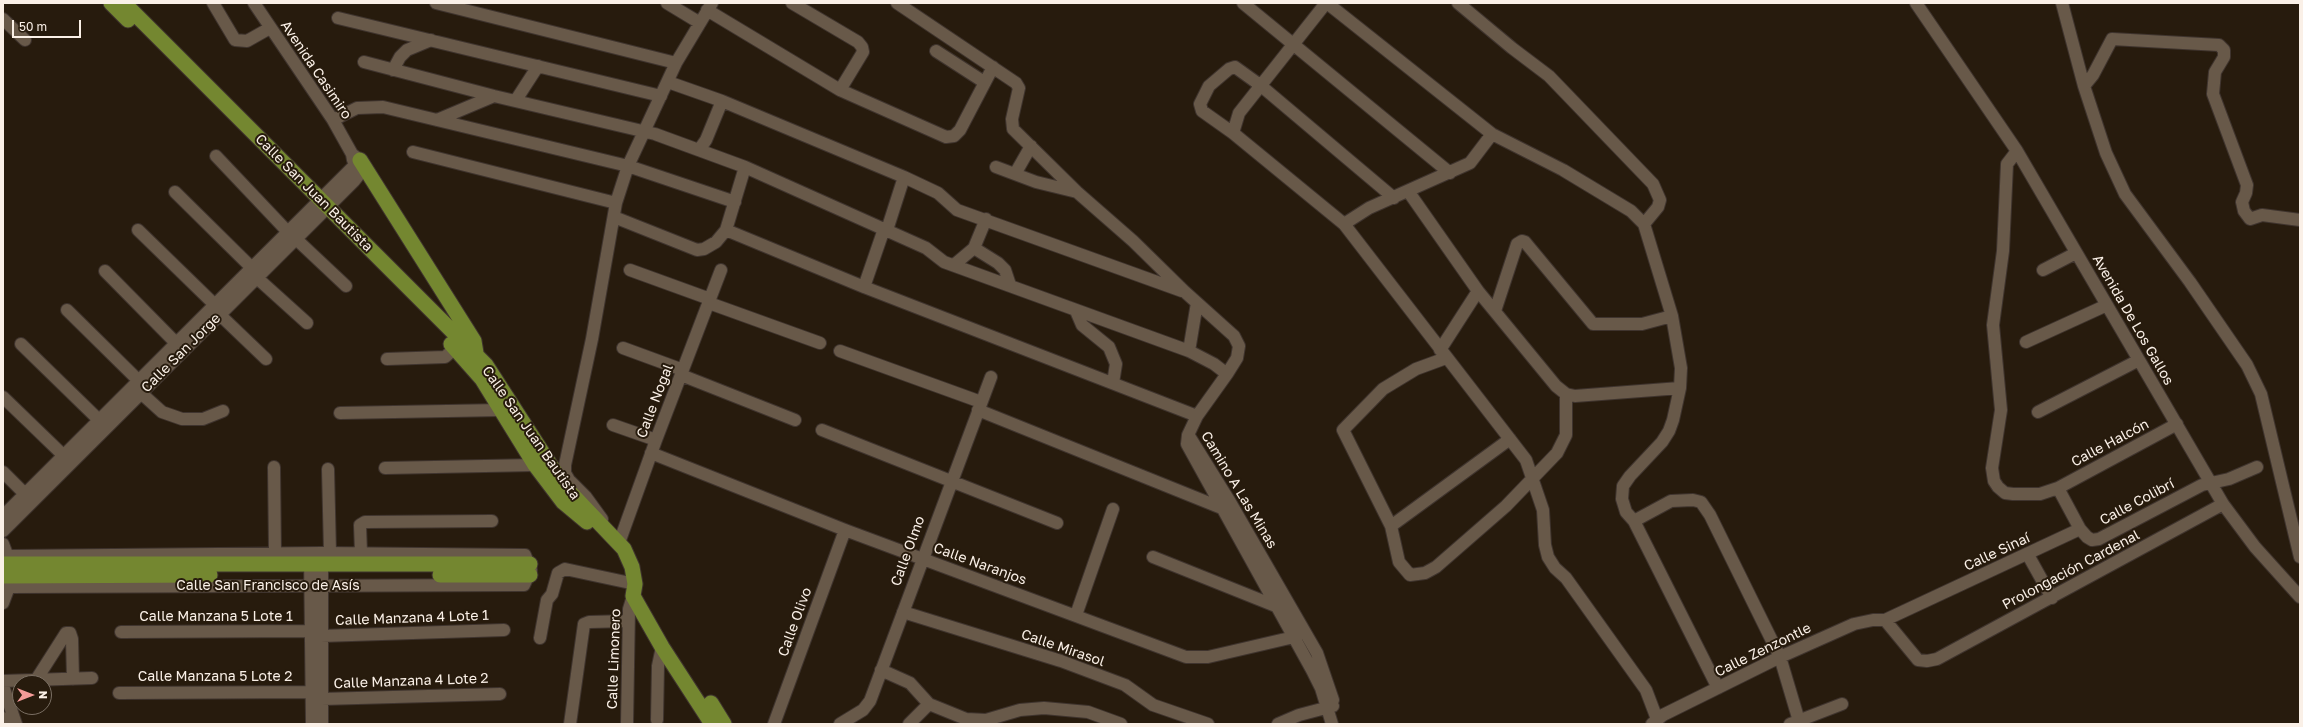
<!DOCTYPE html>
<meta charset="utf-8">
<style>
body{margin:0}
#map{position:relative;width:2303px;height:727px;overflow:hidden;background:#271b0d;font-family:"Golos Text",sans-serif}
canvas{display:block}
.frame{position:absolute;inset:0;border:4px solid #faf0e7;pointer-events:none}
.north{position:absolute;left:12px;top:675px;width:40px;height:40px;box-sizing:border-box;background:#271b0d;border:1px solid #7b7064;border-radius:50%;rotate:90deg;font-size:11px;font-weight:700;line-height:16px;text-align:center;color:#faf0e7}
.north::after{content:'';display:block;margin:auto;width:14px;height:18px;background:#f59b98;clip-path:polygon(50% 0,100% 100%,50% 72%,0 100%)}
.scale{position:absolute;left:12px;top:20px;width:69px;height:18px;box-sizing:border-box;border:2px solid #faf0e7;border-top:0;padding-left:5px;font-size:12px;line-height:14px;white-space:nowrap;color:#faf0e7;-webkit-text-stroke:3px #271b0d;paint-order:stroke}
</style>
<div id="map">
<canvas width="2303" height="727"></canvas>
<div class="frame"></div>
<div class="north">N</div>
<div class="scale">50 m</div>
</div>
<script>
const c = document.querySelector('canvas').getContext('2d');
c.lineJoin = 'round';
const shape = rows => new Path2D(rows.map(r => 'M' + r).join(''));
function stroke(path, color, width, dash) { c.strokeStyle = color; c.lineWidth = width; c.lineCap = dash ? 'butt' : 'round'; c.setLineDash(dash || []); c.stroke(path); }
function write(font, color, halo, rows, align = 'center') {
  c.font = font + ' "Golos Text",sans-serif'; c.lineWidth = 4; c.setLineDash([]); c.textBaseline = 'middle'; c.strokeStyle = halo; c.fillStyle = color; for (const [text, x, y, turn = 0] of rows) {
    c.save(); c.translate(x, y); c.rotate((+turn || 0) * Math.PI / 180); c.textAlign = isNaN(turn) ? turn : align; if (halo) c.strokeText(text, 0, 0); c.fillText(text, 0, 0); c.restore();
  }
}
const minor = shape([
 [213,3,235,40,247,41,270,28],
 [254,3,333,120,352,154,353,160],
 [436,3,676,63],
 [667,3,700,23],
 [792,3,858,42,862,47,863,52,840,90],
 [897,3,1016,83,1019,88,1012,119,1013,129,1077,192,1133,241,1185,292,1234,336,1239,346,1237,358,1227,374,1197,416,1188,435,1187,444,1312,670,1321,688,1332,724],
 [1243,3,1450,173],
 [1326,3,1239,113,1233,133,1344,224,1526,460,1543,510,1545,545,1548,557,1555,568,1566,578,1646,690,1657,719],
 [1327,3,1492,134,1563,170,1631,211,1644,224,1672,316,1681,368,1680,388,1673,420,1669,431,1662,442,1630,476,1623,486,1622,499,1626,512,1634,521,1718,688],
 [1458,3,1512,48,1549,76,1653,184,1660,200,1658,207,1644,224],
 [1916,3,2017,151,2223,504,2255,547,2300,597],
 [2062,3,2084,86,2106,153,2125,194,2190,282,2247,365,2261,394,2300,557],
 [707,10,840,90,946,137,954,136,960,130,993,67],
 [338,18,661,96],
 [3,19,25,40],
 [936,51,984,82],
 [364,62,494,96,655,134,745,167,926,248,944,262,1189,351,1214,364,1227,374],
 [393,70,400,57,407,50,431,40],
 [668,82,722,101,904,177,938,193,957,210,1182,291],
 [2084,86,2093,75,2112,39,2219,45,2224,50,2224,57,2215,72,2213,94,2247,185,2246,193,2242,202,2244,211,2250,219,2262,215,2300,220],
 [516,100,538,66],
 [333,120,357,108,383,107,628,166,735,202],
 [437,120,494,96],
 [1233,133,1202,111,1200,104,1209,86,1229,69,1235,67,1260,85,1394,198],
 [699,150,706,140,722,101],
 [2017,151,2007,164,2003,251,1993,325,2001,410,1992,468,1994,481,1998,487,2005,493,2013,494,2040,494,2058,488,2177,424],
 [413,152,616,203],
 [216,156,287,231],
 [996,167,1036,182,1077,192],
 [1015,174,1031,146],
 [1408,191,1478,291,1556,386,1566,394,1575,396,1680,388],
 [175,192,251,267],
 [614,217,697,250,704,249,716,242,726,230,745,167],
 [986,219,974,248,998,263,1005,270,1010,285],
 [1344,224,1369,208,1470,163,1492,134],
 [138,230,214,304],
 [726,230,864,287,1197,416],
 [887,230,904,177],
 [295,238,346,286],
 [955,264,974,248],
 [630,270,710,299],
 [2043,270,2076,253],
 [105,271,176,343],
 [256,277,307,323],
 [864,287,884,229],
 [709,303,820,343],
 [67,310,138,380],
 [1076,311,1082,325,1109,347,1116,364,1113,383],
 [1495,311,1517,244,1522,241,1525,242,1593,324,1642,324,1672,316],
 [219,314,266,359],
 [2026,342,2107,305],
 [21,344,99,420],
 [623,348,683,370],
 [1440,350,1478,291],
 [840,351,981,402],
 [1189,351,1197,303],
 [1446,358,1416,369,1383,389,1343,430,1391,526,1399,562,1410,575,1425,573,1436,567,1506,506,1557,453,1566,435,1566,394],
 [387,359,445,357,453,350,454,338],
 [681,375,795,420],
 [141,393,162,412,182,419,203,419,223,411],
 [3,397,63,455],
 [978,410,1224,509],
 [2038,412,2139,360],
 [340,413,501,410],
 [613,425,656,440],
 [822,430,1057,523],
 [1189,436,1230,502,1317,653,1333,700],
 [651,453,845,530,1186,657,1208,657,1294,637,1304,631],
 [274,467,275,553],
 [385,468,535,465],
 [328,469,330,553],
 [3,472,25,494],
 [2058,488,2080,529,2087,537,2092,540,2099,539,2202,485,2229,479,2257,467],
 [3,516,360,160,352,154],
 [602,519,586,497,569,480,565,473,565,465,592,339,616,203,628,166,676,63,712,3],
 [1634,521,1671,501,1693,500,1701,502,1710,515,1780,657,1799,721],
 [1391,526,1510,439],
 [3,531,354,181,365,167],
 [619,543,656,440,721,270],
 [3,544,11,565,9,587,3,603],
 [361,553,360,525,365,522,492,521],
 [322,555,322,724],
 [2028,555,2052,598],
 [9,556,322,553,525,555,531,570,524,585,9,587],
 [310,556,312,724],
 [1153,557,1278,607],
 [903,612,1061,661,1125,685,1153,705,1208,724],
 [1076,615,1113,509],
 [1885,620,1918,660,1927,661,1937,659,2223,504],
 [121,632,311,631],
 [321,636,504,630],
 [540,638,547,600,552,594,558,573,565,569,635,584],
 [881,670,910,683,929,704,966,719,986,720,1020,710,1044,708,1088,712,1121,724],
 [36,680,66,633,70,633,72,639,73,679],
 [3,681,92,678],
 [3,686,16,724],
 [119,693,312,692],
 [322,699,500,694],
 [3,718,5,724],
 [657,720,658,666,662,647],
 [570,724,584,624,589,622,628,621],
 [627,724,629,609,633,596],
 [774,724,845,530],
 [840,724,863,710,870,701,991,377],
 [909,724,929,704],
 [1278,724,1299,715,1333,706],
 [1652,724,1663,715,1780,657,1854,624,1873,620,1885,620,2080,529],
 [1790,724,1842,704]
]);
const major = shape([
 [111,3,128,20],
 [124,3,486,365,564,486,624,549,632,567,635,584,633,596,662,647,712,724],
 [360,160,474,341,476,353],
 [451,344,482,379,535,465,563,502,587,522],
 [3,564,530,564],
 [440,575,530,575],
 [3,576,210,575],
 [711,703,724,724]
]);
stroke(minor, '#3f342e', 14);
stroke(major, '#3f342e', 17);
stroke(minor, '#685949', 12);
stroke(major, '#748730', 15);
write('14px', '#faf0e7', '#271b0d', [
 ["Avenida Casimiro",316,70,56],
 ["Calle San Juan Bautista",314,193,45],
 ["Avenida De Los Gallos",2133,320,60],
 ["Calle San Jorge",181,353,-45],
 ["Calle Nogal",655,401,-69],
 ["Calle San Juan Bautista",531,433,55],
 ["Calle Halcón",2110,443,-28],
 ["Camino A Las Minas",1239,490,59],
 ["Calle Colibrí",2137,502,-28],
 ["Calle Olmo",908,551,-70],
 ["Calle Sinaí",1997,552,-25],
 ["Calle Naranjos",980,564,20],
 ["Prolongación Cardenal",2071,570,-28],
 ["Calle San Francisco de Asís",268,586],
 ["Calle Manzana 5 Lote 1",216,617],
 ["Calle Manzana 4 Lote 1",412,618,-2],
 ["Calle Olivo",795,622,-70],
 ["Calle Mirasol",1063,648,19],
 ["Calle Zenzontle",1763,650,-26],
 ["Calle Limonero",614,659,-88],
 ["Calle Manzana 5 Lote 2",215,677],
 ["Calle Manzana 4 Lote 2",411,681,-2]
]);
</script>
